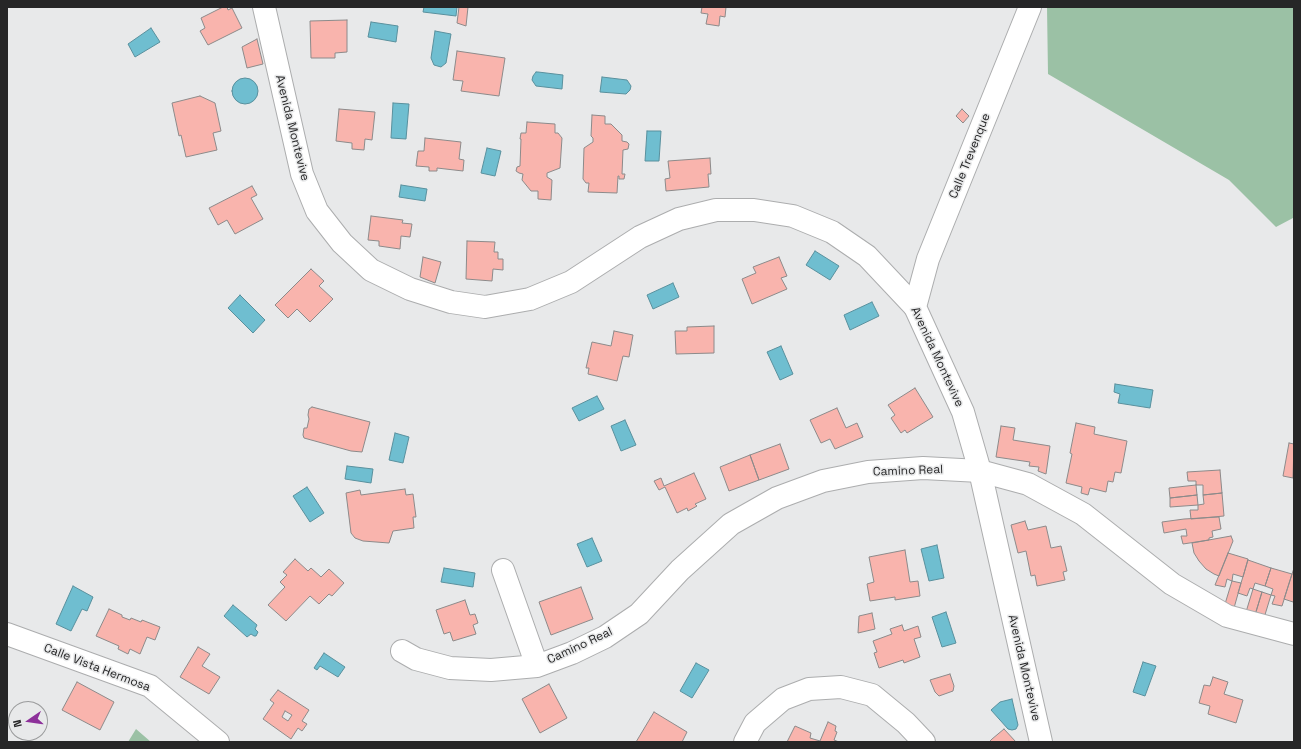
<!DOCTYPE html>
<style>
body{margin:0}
#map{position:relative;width:1301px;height:749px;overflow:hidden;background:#e8e9ea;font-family:"Space Grotesk",sans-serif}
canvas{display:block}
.frame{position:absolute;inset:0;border:8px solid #262627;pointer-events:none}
.north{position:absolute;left:8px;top:701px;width:40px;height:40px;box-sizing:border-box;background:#e8e9ea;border:1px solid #9a9b9c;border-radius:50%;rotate:257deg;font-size:11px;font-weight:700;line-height:16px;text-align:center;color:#262627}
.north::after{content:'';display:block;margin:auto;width:14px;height:18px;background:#8d309a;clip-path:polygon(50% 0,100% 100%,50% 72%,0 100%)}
</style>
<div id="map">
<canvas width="1301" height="749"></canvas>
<div class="frame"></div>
<div class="north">N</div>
</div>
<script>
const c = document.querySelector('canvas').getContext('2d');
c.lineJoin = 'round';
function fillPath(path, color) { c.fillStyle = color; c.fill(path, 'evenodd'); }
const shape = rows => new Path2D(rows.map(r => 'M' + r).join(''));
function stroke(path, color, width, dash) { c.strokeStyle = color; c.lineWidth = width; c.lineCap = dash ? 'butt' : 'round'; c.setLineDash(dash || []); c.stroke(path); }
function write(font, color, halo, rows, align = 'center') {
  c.font = font + ' "Space Grotesk",sans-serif'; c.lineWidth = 3; c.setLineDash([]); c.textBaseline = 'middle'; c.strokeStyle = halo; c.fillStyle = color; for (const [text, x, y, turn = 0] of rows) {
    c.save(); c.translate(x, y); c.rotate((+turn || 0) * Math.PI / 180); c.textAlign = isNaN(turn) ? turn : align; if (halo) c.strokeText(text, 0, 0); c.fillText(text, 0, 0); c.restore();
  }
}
fillPath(shape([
 [1047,7,1294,7,1294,219,1293,218,1276,227,1229,180,1048,74],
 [136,729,151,742,128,742]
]), '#9bc1a5');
const water = shape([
 [424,7,457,7,456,16,423,12,424,7],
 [371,22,398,26,396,42,368,37,371,22],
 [151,28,160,42,135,57,128,44,151,28],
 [435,31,451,34,446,63,441,67,434,65,431,58,435,31],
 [536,72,538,72,563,75,562,89,536,86,532,80,533,76,536,72],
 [602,77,627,80,631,86,630,90,626,94,600,92,602,77],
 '232 91a13 13 0 1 1 26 0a13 13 0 1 1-26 0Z',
 [393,103,409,104,406,139,391,138,393,103],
 [647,131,661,131,659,161,645,161,647,131],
 [487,148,501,151,495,176,481,173,487,148],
 [401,185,427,189,425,201,399,197,401,185],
 [815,251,839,266,830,280,806,265,815,251],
 [673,283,679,297,653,309,647,295,673,283],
 [240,295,265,320,253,333,228,308,240,295],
 [872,302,879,316,850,330,844,315,872,302],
 [781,346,793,374,780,380,767,352,781,346],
 [1115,384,1153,390,1150,408,1118,403,1120,394,1114,392,1115,384],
 [597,396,604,409,579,421,572,408,597,396],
 [625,420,636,445,621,451,611,426,625,420],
 [395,433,409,437,403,463,389,460,395,433],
 [347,466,373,469,371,483,345,479,347,466],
 [307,487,324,513,310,522,293,496,307,487],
 [592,538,602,561,587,567,577,544,592,538],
 [937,545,944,578,929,581,921,549,937,545],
 [444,568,475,573,473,587,441,582,444,568],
 [73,586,93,597,87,611,82,609,71,631,56,624,73,586],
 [233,605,257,625,255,629,258,632,256,636,254,636,251,634,247,637,224,616,233,605],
 [946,612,956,643,942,647,932,617,946,612],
 [324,653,345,667,338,677,320,666,317,670,314,668,324,653],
 [1143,662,1156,666,1145,696,1133,692,1143,662],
 [696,663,709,670,692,698,680,691,696,663],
 [1012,699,1018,725,1016,729,1012,730,1008,729,991,710,1000,702,1012,699]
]);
fillPath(water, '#6fbed0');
stroke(water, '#59909d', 1);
const building = shape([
 [223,7,227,7,228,10,232,8,242,28,208,45,200,31,205,28,201,18,223,7],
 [459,7,468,7,466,26,457,23,459,7],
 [702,7,726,7,725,17,720,16,719,26,706,24,708,14,701,13,702,7],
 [347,20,347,52,335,53,335,58,311,58,310,21,347,20],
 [257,39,263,64,247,68,242,47,257,39],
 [457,51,505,58,499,96,461,91,463,81,453,80,457,51],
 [200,96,215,103,221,131,213,133,217,150,186,157,181,135,179,136,172,103,200,96],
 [339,109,375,112,372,140,365,139,364,150,352,149,352,143,336,141,339,109],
 [962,109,969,116,963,123,956,116,962,109],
 [592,115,605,116,605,124,611,124,622,135,622,141,627,142,629,144,628,149,623,150,622,174,625,174,624,179,619,179,619,176,618,176,617,193,588,192,589,183,586,183,583,179,584,148,593,142,593,138,591,136,592,115],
 [527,122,555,124,555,133,558,133,562,138,560,168,547,173,547,177,552,180,551,200,538,199,538,191,531,191,522,180,523,174,519,173,516,171,517,167,520,166,521,139,520,139,521,133,526,133,527,122],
 [425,138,461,142,459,159,464,160,463,171,437,168,437,171,429,171,429,167,416,166,418,151,424,151,425,138],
 [710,158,711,174,708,174,709,187,666,191,665,179,670,178,668,161,710,158],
 [252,186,257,195,251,198,263,219,235,234,227,220,218,225,209,208,252,186],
 [371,216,403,220,402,223,412,224,410,237,401,236,400,249,379,246,379,241,368,240,371,216],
 [467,241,495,242,494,252,498,252,498,259,503,259,503,270,493,269,492,281,466,279,467,241],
 [423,257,441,262,435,283,420,277,423,257],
 [779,257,787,276,781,278,787,289,752,304,742,279,756,273,753,267,779,257],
 [311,269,324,281,319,286,333,299,310,322,297,309,288,318,275,305,311,269],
 [714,326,714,353,676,354,675,331,687,331,687,327,714,326],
 [614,331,633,335,629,357,623,356,617,381,588,374,589,368,586,368,592,342,611,346,614,331],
 [915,388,933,417,907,433,905,430,901,433,891,418,895,415,888,405,915,388],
 [312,407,370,422,362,452,351,451,304,438,303,435,304,428,307,428,309,419,308,415,309,409,312,407],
 [837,408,846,428,857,423,863,437,835,449,830,439,821,443,810,420,837,408],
 [1076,423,1095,427,1094,434,1127,441,1121,473,1115,472,1113,482,1108,481,1106,492,1090,488,1088,495,1081,493,1082,487,1066,483,1072,454,1070,453,1076,423],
 [1001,426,1015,428,1013,440,1050,446,1046,474,1038,471,1039,467,1029,466,1030,462,996,457,1001,426],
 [1289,443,1294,444,1293,478,1283,476,1289,443],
 [780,444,789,469,759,480,750,455,780,444],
 [750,455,759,480,729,491,720,467,750,455],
 [1220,470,1222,493,1203,495,1203,485,1196,485,1196,481,1188,481,1187,472,1220,470],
 [694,473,706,499,695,504,697,506,688,511,687,508,677,513,665,487,659,490,654,481,661,478,664,486,694,473],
 [1196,485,1197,495,1170,498,1169,488,1196,485],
 [405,489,406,495,413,494,416,517,413,517,414,528,393,531,389,543,363,541,355,538,351,533,346,493,360,490,361,495,405,489],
 [1222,493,1224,516,1191,519,1190,510,1198,510,1198,505,1204,504,1203,495,1222,493],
 [1197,495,1198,505,1170,507,1170,498,1197,495],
 [1219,517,1221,529,1212,531,1213,537,1209,538,1209,540,1183,544,1181,536,1187,536,1186,529,1164,533,1162,522,1184,519,1219,517],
 [1025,521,1028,530,1046,526,1051,548,1061,546,1067,571,1063,572,1065,580,1037,586,1035,575,1031,576,1026,551,1018,553,1011,525,1025,521],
 [1231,536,1233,541,1219,576,1214,574,1206,569,1199,561,1194,553,1192,543,1231,536],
 [905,550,910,582,918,581,920,596,895,600,895,597,870,601,867,584,874,582,869,557,905,550],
 [1228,553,1248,559,1243,577,1233,574,1232,581,1227,579,1225,587,1215,585,1228,553],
 [295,559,308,571,311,568,321,577,329,569,344,583,332,596,329,594,319,604,310,596,286,621,268,605,285,587,280,582,287,575,283,572,295,559],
 [1248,560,1271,568,1265,586,1255,583,1253,589,1250,588,1247,596,1238,593,1248,560],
 [1271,568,1292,574,1282,606,1272,604,1275,596,1271,595,1273,589,1265,586,1271,568],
 [1294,568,1294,600,1293,602,1284,599,1294,568],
 [1232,581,1241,583,1234,608,1225,604,1232,581],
 [581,587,593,619,551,635,539,602,581,587],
 [1253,589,1262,592,1255,615,1246,612,1253,589],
 [1262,592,1271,595,1264,618,1255,615,1262,592],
 [465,600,470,615,475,614,478,623,473,625,476,634,453,641,450,632,444,634,436,610,465,600],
 [109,609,122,615,122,617,130,620,131,618,141,622,142,620,160,627,155,640,147,637,140,654,130,649,128,654,118,649,119,646,96,636,109,609],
 [872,613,875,629,858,633,859,616,872,613],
 [902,625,904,631,918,626,921,637,914,639,920,657,904,663,903,660,879,668,874,653,877,652,873,641,892,634,890,629,902,625],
 [198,647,210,654,202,666,220,677,209,694,180,677,198,647],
 [950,674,954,686,953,691,939,696,935,692,930,680,950,674],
 [1213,677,1228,682,1224,694,1243,700,1236,723,1208,714,1210,706,1199,703,1204,685,1210,686,1213,677],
 [77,682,114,702,100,730,62,710,77,682],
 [549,684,567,718,540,733,522,699,549,684],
 [278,690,309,710,302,721,307,724,302,731,298,728,291,739,263,719,274,703,270,700,278,690],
 [285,711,292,715,288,721,282,717,285,711],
 [654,712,687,732,682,742,636,742,654,712],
 [828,722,836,726,835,731,837,732,834,740,839,742,787,742,795,726,811,733,810,738,820,741,828,722],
 [1004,729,1016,742,989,742,992,739,1004,729]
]);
fillPath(building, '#f9b4ad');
stroke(building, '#8c8a8a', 1);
const street = shape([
 [264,7,302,174,317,211,342,243,371,270,410,289,451,302,485,307,530,299,571,282,640,237,679,219,716,210,754,210,793,216,832,232,867,256,915,307],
 [503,570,537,666],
 [7,634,150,686,218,742],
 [402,651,416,659,450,668,491,670,537,666,572,653,605,637,639,614,680,570,731,524,777,498,823,481,868,472,923,468,980,471,1028,484,1083,514,1172,584,1227,616,1294,634],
 [745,742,755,723,783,699,809,689,841,687,872,695,906,723,924,742]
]);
const secondary = shape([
 [1030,7,928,259,915,307,963,412,980,471,1041,742]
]);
stroke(street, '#acadae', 24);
stroke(secondary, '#acadae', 24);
stroke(street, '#fff', 22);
stroke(secondary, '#fff', 22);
write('12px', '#262627', '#e8e9ea', [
 ["Avenida Montevive",292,128,76],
 ["Calle Trevenque",970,156,-68],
 ["Avenida Montevive",937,357,65],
 ["Camino Real",908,471,-2],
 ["Camino Real",580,646,-25],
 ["Calle Vista Hermosa",97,668,21],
 ["Avenida Montevive",1024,668,77]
]);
</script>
